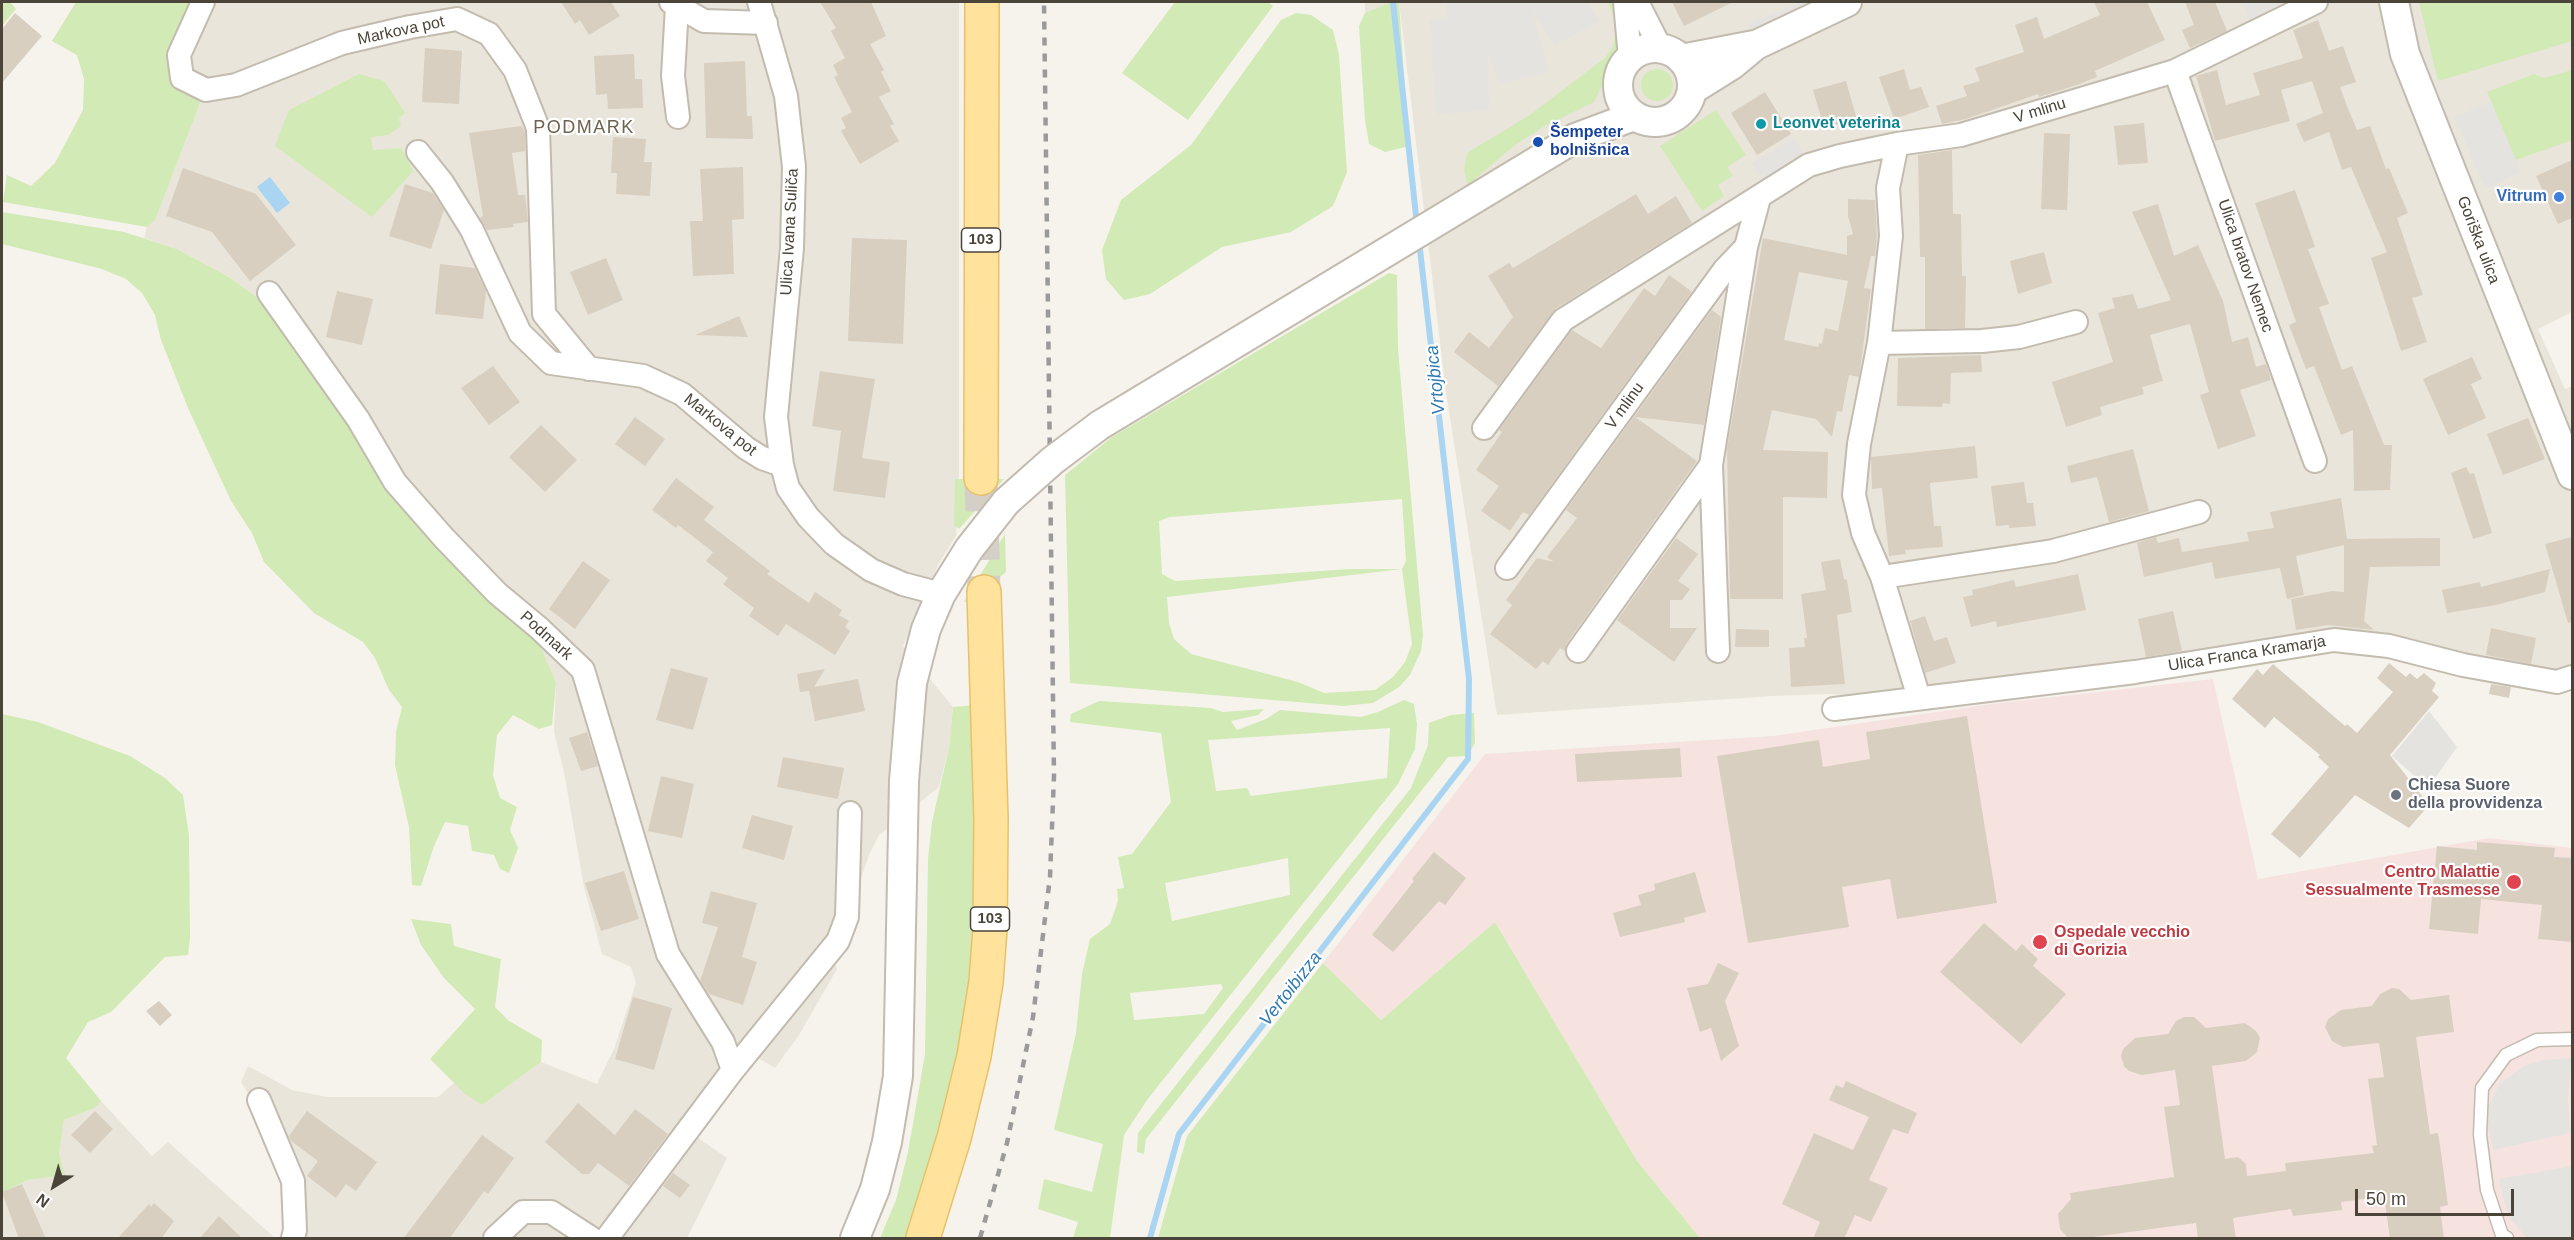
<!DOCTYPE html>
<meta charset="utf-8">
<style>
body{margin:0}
#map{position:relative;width:2574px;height:1240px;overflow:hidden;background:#f6f3ec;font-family:Arial,sans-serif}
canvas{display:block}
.frame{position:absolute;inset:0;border:3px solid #4b4439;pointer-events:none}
.north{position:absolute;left:24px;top:1156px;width:60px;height:60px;-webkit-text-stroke:4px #fff;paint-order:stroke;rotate:217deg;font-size:16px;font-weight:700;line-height:24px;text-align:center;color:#4b4439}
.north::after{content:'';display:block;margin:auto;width:21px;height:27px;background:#4b4439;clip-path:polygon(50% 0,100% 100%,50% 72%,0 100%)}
.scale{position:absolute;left:2355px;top:1189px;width:159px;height:27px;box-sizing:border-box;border:3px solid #4b4439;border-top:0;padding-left:8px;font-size:18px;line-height:21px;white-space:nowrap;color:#4b4439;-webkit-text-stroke:4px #fff;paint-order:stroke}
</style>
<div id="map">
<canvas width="2574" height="1240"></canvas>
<div class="frame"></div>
<div class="north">N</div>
<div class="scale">50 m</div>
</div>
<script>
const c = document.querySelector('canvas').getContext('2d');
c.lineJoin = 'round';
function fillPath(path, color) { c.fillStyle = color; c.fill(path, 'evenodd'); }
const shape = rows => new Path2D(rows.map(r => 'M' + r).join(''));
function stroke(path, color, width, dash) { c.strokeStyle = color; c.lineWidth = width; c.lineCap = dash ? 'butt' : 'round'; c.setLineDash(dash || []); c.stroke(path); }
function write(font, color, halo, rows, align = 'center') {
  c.font = font + ' Arial,sans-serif'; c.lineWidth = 4.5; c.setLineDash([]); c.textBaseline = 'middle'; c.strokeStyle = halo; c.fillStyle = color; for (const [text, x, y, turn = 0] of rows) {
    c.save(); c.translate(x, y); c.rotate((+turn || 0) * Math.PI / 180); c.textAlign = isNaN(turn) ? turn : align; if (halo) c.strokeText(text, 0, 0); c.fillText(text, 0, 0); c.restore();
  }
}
fillPath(shape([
 [196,2,959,2,959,472,956,536,939,563,903,646,953,707,949,748,939,787,879,835,869,855,833,959,837,969,799,1035,775,1068,751,1054,694,1135,727,1158,687,1238,286,1238,289,1200,263,1118,241,1082,248,1066,292,1090,327,1097,438,1097,454,1083,482,1105,541,1062,597,1084,614,1049,636,983,631,967,602,954,584,887,564,772,554,732,556,683,499,596,265,303,229,277,177,249,144,238,147,227,155,219,199,106,183,81],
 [1365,2,1391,2,1365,13],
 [1399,2,2572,2,2572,312,2538,329,2565,389,2572,386,2572,677,2334,640,1919,698,1828,694,1772,696,1497,715,1446,392],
 [101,1101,152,1156,168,1142,275,1238,2,1238,2,1193,27,1180,64,1174,59,1154,64,1120,95,1108]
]), '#eae5da');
fillPath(shape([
 [2213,679,2258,879,2489,838,2572,848,2572,1238,1700,1238,1637,1161,1495,922,1381,1020,1323,963,1485,754,1773,736,1991,704]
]), '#f6e3e0');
fillPath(shape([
 [2,2,10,2,16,9,2,26],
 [76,2,196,2,176,35,200,94,199,106,155,220,147,227,3,202,7,175,31,186,55,163,83,110,84,79,77,55,52,41],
 [1175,2,1268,2,1273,6,1188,120,1122,73],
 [1391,2,1399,2,1409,146,1385,152,1369,144,1365,120,1359,26,1365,13],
 [1608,2,1611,2,1615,13,1619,42,1606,67,1602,85,1594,102,1543,127,1515,145,1468,185,1464,171,1467,153,1530,115,1606,57,1613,46,1617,25],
 [2419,2,2572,2,2572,41,2438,81],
 [1296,13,1311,15,1333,30,1339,55,1347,172,1333,206,1291,232,1222,247,1150,294,1124,300,1106,279,1102,250,1121,200,1191,145,1281,20],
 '1641 85a16 16 0 1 1 32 0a16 16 0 1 1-32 0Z',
 [2572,70,2572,140,2516,160,2487,92,2534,74,2544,78],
 [359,74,384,81,405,113,399,118,401,126,388,135,371,137,373,150,401,148,413,171,372,217,275,146,289,110],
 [1716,110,1746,155,1727,167,1733,176,1718,185,1724,196,1702,211,1660,146],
 [2,212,124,232,177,249,229,277,265,303,338,403,521,617,541,648,556,683,552,725,539,729,513,715,497,735,493,775,500,798,517,807,510,830,518,848,509,873,500,869,494,855,472,851,468,826,445,822,434,846,421,886,412,885,409,827,395,765,396,732,402,707,389,690,375,658,363,642,314,613,264,562,252,533,231,501,188,408,161,340,155,315,142,293,126,279,102,269,2,244],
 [1389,273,1397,275,1398,349,1423,635,1421,651,1410,675,1399,687,1373,703,1344,706,1070,683,1065,475,1112,437],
 [1402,499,1406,561,1402,569,1350,569,1175,581,1162,574,1159,521,1170,517],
 [1402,569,1412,644,1405,662,1393,677,1375,690,1324,693,1298,682,1191,654,1174,639,1169,623,1167,597],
 [955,479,1004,479,959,529,954,525],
 [1005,534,1006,572,970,602,964,602],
 [1404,700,1414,704,1417,724,1415,749,1398,784,1147,1100,1124,1135,1110,1238,1073,1238,1078,1222,1038,1209,1044,1179,1092,1192,1103,1144,1054,1130,1076,1033,1082,974,1090,939,1110,924,1118,901,1117,889,1124,888,1118,857,1132,854,1171,802,1161,733,1070,722,1071,714,1099,701,1211,708,1223,712,1264,709,1258,715,1231,721,1237,730,1266,719,1280,710,1361,717,1378,712],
 [1390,728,1387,778,1251,796,1247,788,1216,791,1208,740],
 [1288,858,1290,895,1172,921,1165,883],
 [1221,984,1223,988,1204,1014,1134,1020,1130,993],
 [976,705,974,967,955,1085,909,1238,880,1238,896,1200,908,1152,925,1054,928,859,932,822,949,748,953,707],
 [1474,713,1475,743,1467,756,1448,757,1146,1139,1144,1154,1137,1152,1138,1133,1411,788,1428,745,1429,723,1451,715],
 [2,714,38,722,130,756,165,778,183,795,189,836,190,938,188,955,165,957,111,1012,88,1022,66,1058,101,1101,95,1108,64,1120,59,1154,65,1175,27,1180,2,1193],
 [411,919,451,924,454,946,501,959,495,1007,509,1021,542,1040,541,1062,482,1105,465,1094,430,1059,475,1009,444,978,421,945],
 [1495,922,1637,1161,1700,1238,1158,1238,1187,1136,1323,963,1381,1020]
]), '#d2eab5');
fillPath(shape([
 [1446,2,1588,2,1599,21,1555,45,1531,8,1549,72,1500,84,1488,53,1490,110,1437,114,1429,20,1446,17],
 [1801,2,1818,2,1752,32,1748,24],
 [2243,2,2280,2,2282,6,2250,19],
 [2491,102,2521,173,2485,188,2455,117],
 [1794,138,1804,154,1762,180,1752,163],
 [2429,711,2457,747,2428,788,2392,756],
 [2572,1058,2568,1097,2570,1133,2493,1150,2485,1113,2500,1083,2524,1066,2544,1060],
 [2572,1166,2572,1238,2527,1238,2508,1216,2499,1179]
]), '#e5e3e0');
fillPath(shape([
 [270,177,290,203,277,213,257,187]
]), '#a9d4f2');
stroke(shape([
 [1393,2,1417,225],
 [1150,1238,1179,1134,1468,759,1469,679,1419,241]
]), '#a9d4f2', 6);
fillPath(shape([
 [561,2,611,2,620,16,589,35,580,20,575,24],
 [820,2,871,2,886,36,870,44,884,70,881,72,891,91,879,97,894,124,890,126,899,141,860,164,841,131,846,128,841,118,852,112,834,77,838,75,833,65,845,58,831,31,836,28],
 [1672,2,1733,2,1684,26],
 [2094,2,2147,2,2165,40,2095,71,2097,77,2077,85,2039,97,2038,94,1966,119,1942,124,1936,106,1967,96,1963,86,1980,81,1975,68,2024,52,2015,25,2037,17,2044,39,2100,15],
 [2185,2,2215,2,2227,31,2190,48,2182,30,2194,25],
 [15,13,42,36,2,83,2,29],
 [2318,20,2329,51,2343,46,2356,82,2340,87,2347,106,2357,130,2370,126,2386,169,2389,168,2408,213,2397,218,2423,295,2412,298,2427,342,2401,351,2371,258,2387,252,2351,167,2342,170,2329,132,2304,142,2296,124,2323,113,2312,81,2281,90,2290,121,2215,141,2196,76,2217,70,2226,105,2260,95,2253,73,2303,58,2293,30],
 [425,48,462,51,459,104,422,102],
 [634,54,635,79,642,79,643,108,608,109,607,94,596,95,594,56],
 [745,61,747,116,752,116,753,139,706,138,704,63],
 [1904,69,1910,90,1921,87,1929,107,1894,119,1879,77],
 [1846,81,1857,120,1824,127,1813,90],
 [1765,92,1791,134,1757,155,1731,113],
 [2144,123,2148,163,2118,165,2114,126],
 [521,126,525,131,525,151,512,153,518,195,525,195,528,222,513,224,514,227,487,230,480,218,483,216,469,133],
 [2044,133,2070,134,2067,210,2041,209],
 [613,137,646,139,644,162,652,162,650,196,616,194,617,173,611,173],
 [1952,150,1953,214,1961,214,1962,276,1966,276,1965,328,1925,329,1925,257,1920,257,1918,155],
 [2572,160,2572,218,2558,224,2536,176],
 [743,167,744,219,732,220,734,274,693,276,690,221,703,221,700,169],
 [183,168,256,194,296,245,250,281,212,232,166,216],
 [405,184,433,193,444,210,431,249,389,236],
 [2295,190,2315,247,2308,249,2329,304,2319,307,2342,370,2352,366,2384,445,2392,445,2390,490,2354,491,2353,430,2341,435,2314,366,2306,369,2289,325,2296,322,2255,203],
 [1636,194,1648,214,1676,196,1692,223,1555,309,1498,386,1454,352,1469,332,1489,348,1513,317,1488,276,1509,263,1513,268],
 [1848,199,1875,200,1877,236,1875,256,1871,256,1864,288,1871,289,1859,377,1849,375,1842,412,1837,411,1832,437,1816,419,1772,410,1763,450,1828,452,1827,498,1783,497,1783,599,1730,599,1727,449,1763,238,1847,255,1847,236,1853,234,1848,216],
 [1799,272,1848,281,1838,331,1825,328,1822,344,1819,343,1818,347,1784,340],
 [2158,204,2174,256,2198,245,2223,301,2232,342,2248,337,2256,367,2266,364,2271,380,2240,390,2256,436,2218,449,2200,395,2209,392,2190,324,2150,335,2163,381,2142,387,2144,394,2100,407,2102,415,2066,427,2052,382,2113,362,2098,313,2115,308,2112,298,2133,294,2138,309,2171,300,2132,212],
 [852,238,907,240,903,344,848,341],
 [2044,252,2052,283,2018,294,2010,261],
 [606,258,623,300,588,315,570,272],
 [440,264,475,268,486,291,483,319,435,314],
 [1669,275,1691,291,1691,293,1529,515,1523,512,1510,531,1481,511,1499,486,1476,470,1502,432,1499,430,1572,330,1601,348,1644,288,1655,296],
 [337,291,373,299,362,345,326,337],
 [1712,310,1721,317,1704,425,1635,417,1697,461,1567,643,1565,651,1560,648,1548,665,1543,661,1536,669,1490,634,1512,605,1506,600,1537,558,1554,562,1547,557,1577,518,1566,510],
 [739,316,748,337,695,335],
 [1981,355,1982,372,1951,373,1950,404,1943,403,1942,407,1897,406,1898,358],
 [2472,357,2482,379,2471,384,2486,418,2448,435,2423,379],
 [493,366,520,402,489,425,461,388],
 [820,371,875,379,862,458,890,462,885,498,833,491,841,431,812,426],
 [635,417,665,439,645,466,615,444],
 [2528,418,2545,459,2503,475,2487,434],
 [541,425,577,460,545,492,509,457],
 [1975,446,1978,478,1930,483,1934,526,1941,526,1943,547,1905,550,1906,554,1889,556,1882,488,1872,489,1871,457],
 [2133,449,2149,511,2109,522,2097,477,2071,483,2067,466],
 [2466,467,2470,474,2474,473,2492,533,2473,539,2451,473],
 [676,478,714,507,704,520,770,571,767,574,809,603,815,592,842,610,839,615,849,621,845,627,850,631,835,655,786,624,778,636,749,616,754,608,723,584,728,578,706,561,713,552,678,525,676,528,652,510],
 [2024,482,2027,503,2033,503,2036,526,2009,528,2009,525,1996,526,1991,486],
 [2341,498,2347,539,2440,538,2440,566,2370,567,2364,621,2374,630,2329,625,2296,630,2291,599,2332,591,2344,592,2344,545,2296,556,2304,595,2287,599,2280,568,2215,579,2212,562,2144,577,2137,543,2156,537,2158,543,2179,538,2182,552,2249,541,2247,532,2274,528,2270,512],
 [2572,537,2572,622,2568,623,2545,544],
 [1676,538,1698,554,1678,581,1690,589,1682,600,1670,600,1670,628,1697,628,1674,662,1617,620],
 [1840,559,1844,579,1847,580,1852,612,1837,615,1845,684,1791,687,1789,648,1805,647,1804,638,1807,638,1801,594,1826,590,1821,562],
 [583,561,610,580,575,629,549,609],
 [2550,569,2545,592,2496,605,2447,613,2442,590,2480,582,2481,587],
 [2078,574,2086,610,1997,627,1996,621,1971,627,1963,597,1973,595,1972,590,2014,580,2016,587],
 [2173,611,2182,651,2146,657,2138,619],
 [1925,616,1934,641,1947,637,1956,663,1925,673,1910,621],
 [2491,628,2536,638,2531,664,2486,655],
 [1736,629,1769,630,1769,647,1735,647],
 [2389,663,2406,677,2410,673,2417,679,2424,673,2436,683,2432,691,2439,697,2390,755,2429,805,2409,828,2355,795,2300,858,2271,834,2329,767,2318,757,2320,755,2274,717,2265,728,2232,699,2257,669,2263,675,2273,664,2345,726,2347,724,2357,733,2393,692,2377,678],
 [671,668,708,678,693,730,656,720],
 [825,669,814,687,858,679,865,711,815,721,809,691,800,692,797,674],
 [2491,684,2511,687,2509,698,2489,694],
 [1967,716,1997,903,1897,919,1890,879,1842,887,1849,927,1748,943,1717,756,1819,740,1823,767,1870,759,1866,732],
 [587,732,598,766,581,771,569,738],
 [1680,748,1682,777,1577,782,1575,754],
 [783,757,844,768,838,799,777,787],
 [661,776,694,784,682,838,648,831],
 [752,815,793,826,784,860,742,848],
 [2477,842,2555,848,2554,857,2572,858,2572,942,2538,939,2542,905,2481,899,2478,934,2429,929,2437,846,2477,850],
 [1434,852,1466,878,1445,905,1439,901,1393,952,1372,935,1414,881,1412,879],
 [624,871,639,919,601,931,585,883],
 [1695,872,1706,912,1684,918,1685,922,1620,937,1613,913,1641,905,1638,895,1655,890,1654,884],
 [711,891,757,903,742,957,757,962,743,1005,709,994,700,981,718,927,702,923],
 [1984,923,2016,951,2022,944,2038,959,2033,966,2066,994,2021,1044,1940,972],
 [1718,963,1739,973,1725,1001,1739,1046,1721,1061,1711,1028,1700,1032,1687,988,1708,984],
 [2392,988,2399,989,2411,1000,2449,995,2454,1032,2416,1037,2430,1134,2438,1133,2440,1145,2448,1205,2440,1207,2444,1239,2390,1239,2385,1202,2379,1203,2379,1197,2341,1202,2342,1210,2293,1216,2291,1209,2233,1218,2236,1239,2198,1239,2196,1223,2078,1239,2069,1239,2060,1229,2058,1214,2071,1199,2070,1193,2174,1177,2164,1107,2180,1105,2175,1070,2142,1075,2129,1071,2124,1066,2121,1056,2123,1049,2135,1038,2168,1034,2176,1021,2184,1017,2194,1017,2206,1028,2245,1023,2256,1031,2260,1038,2257,1052,2246,1061,2212,1066,2225,1159,2238,1157,2246,1164,2247,1176,2286,1171,2285,1163,2374,1153,2372,1146,2377,1145,2368,1079,2384,1077,2379,1043,2343,1047,2332,1041,2325,1027,2328,1019,2341,1010,2372,1006,2380,994],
 [633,997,672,1008,654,1070,615,1059],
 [159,1001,172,1015,160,1026,146,1011],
 [1846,1081,1917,1113,1908,1134,1893,1129,1869,1180,1888,1188,1871,1222,1855,1215,1844,1239,1813,1239,1820,1222,1782,1204,1814,1133,1853,1150,1869,1117,1829,1100,1836,1085,1843,1088],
 [578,1103,615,1135,635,1109,668,1134,629,1186,598,1163,589,1174,582,1174,545,1142],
 [95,1111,113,1129,90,1153,71,1135],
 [307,1111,377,1162,356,1191,346,1184,336,1198,307,1176,318,1161,291,1141,289,1136],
 [482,1135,514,1158,488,1194,484,1191,449,1239,403,1239],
 [673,1173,690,1185,680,1198,663,1186],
 [22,1184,46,1239,19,1239,2,1192],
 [154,1203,174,1221,161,1239,117,1239,149,1204,151,1207],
 [219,1216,243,1239,199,1239]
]), '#d8cfc1');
stroke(shape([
 [981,478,984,592]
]), '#d4d0c8', 33, [33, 16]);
const service = shape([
 [2507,1238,2502,1235,2487,1190,2480,1135,2482,1088,2506,1055,2537,1040,2572,1039]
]);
const minor = shape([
 [203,2,179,55,182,78,206,90,236,85,342,43,410,27,457,19,489,34,515,70,538,128,544,314,589,369],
 [671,2,704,21,766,23],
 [759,2,786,96,794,167,792,248,776,417,782,465],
 [1625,2,1630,58],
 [1637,2,1661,49],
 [677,6,673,76,678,117],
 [2175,71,2315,461],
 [1897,144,1888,188,1891,236,1879,343,1859,444,1854,495,1863,533,1882,577,2053,551,2199,512],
 [418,152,442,182,472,230,520,333,551,363,643,376,682,394,746,448,762,458,782,465,788,488,808,517,834,544,871,570,903,584,941,594],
 [269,293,358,419,395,482,444,538,497,593,539,628,583,670,668,954,723,1042,733,1070],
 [1879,343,1982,341,2019,337,2076,322],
 [1484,428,1563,320,1809,165,1840,156,1897,144,1961,135,2175,71,2316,2],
 [1507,568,1725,269,1746,247],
 [1882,577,1919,698],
 [1578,651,1711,465],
 [1718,651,1711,465,1746,247,1759,198],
 [1834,709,2135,672,2334,640,2389,646,2463,665,2557,682,2572,677],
 [259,1100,293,1181,295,1230,293,1238],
 [495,1238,523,1212,551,1212,591,1238],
 [607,1238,733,1070,838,941,847,917,850,813]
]);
const tertiary = shape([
 [2394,2,2405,54,2572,475],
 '1618 85a37 37 0 1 1 74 0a37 37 0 1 1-74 0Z',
 [1681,59,1754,45],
 [1692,90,1732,65,1756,45,1847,2],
 [1100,425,1575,138,1634,116],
 [855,1238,875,1189,887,1142,898,1076,904,781,912,683,926,629,941,594,969,549,1006,502]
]);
const primary = shape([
 [981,478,982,2],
 [923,1238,954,1138,974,1056,986,982,990,929,991,819,984,592]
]);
stroke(service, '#c2bbae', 15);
stroke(minor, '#c2bbae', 26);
stroke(tertiary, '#c2bbae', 32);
stroke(primary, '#e6c16a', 36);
stroke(service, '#fff', 12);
stroke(minor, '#fff', 22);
stroke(tertiary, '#fff', 28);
stroke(primary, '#ffe39c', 33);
stroke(shape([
 [980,1238,1007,1143,1033,1017,1050,877,1054,776,1044,2]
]), '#9a9a9a', 4.5, [8, 8]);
const tertiaryBridge = shape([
 [1006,502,1052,461,1100,425]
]);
stroke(tertiaryBridge, '#c2bbae', 32, []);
stroke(tertiaryBridge, '#fff', 28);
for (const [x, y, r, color] of [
 [1761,124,6,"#0f9aa8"],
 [1538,142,6,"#1a4fb4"],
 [2559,197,6,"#3f7fe0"],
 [2396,795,6,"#6b7280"],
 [2514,882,8,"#e0444e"],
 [2040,942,8,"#e0444e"]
]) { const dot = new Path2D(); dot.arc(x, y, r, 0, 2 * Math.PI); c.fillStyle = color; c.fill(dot); stroke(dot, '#fff', 2); }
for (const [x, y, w] of [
 [981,240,39],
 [990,919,39]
]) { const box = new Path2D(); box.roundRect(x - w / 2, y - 12, w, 24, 4.5); c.fillStyle = '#fff'; c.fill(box); stroke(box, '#4b4439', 1.5); }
write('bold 15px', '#4b4439', null, [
 ["103",981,240],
 ["103",990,919]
]);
write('16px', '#4b4439', '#fff', [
 ["Markova pot",401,31,-12],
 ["V mlinu",2040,111,-17],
 ["Ulica Ivana Suliča",790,232,-87],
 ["Goriška ulica",2478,240,69],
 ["Ulica bratov Nemec",2245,266,71],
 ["V mlinu",1625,406,-54],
 ["Markova pot",720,425,39],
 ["Podmark",546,636,42],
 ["Ulica Franca Kramarja",2247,654,-9]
]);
write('bold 16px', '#0d838f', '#fff', [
 ["Leonvet veterina",1773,124]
], 'left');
write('bold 16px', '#164399', '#fff', [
 ["Šempeter",1550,133],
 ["bolnišnica",1550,151]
], 'left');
write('bold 16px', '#366cbe', '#fff', [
 ["Vitrum",2547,197]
], 'right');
write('bold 16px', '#5b616d', '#fff', [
 ["Chiesa Suore",2408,786],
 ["della provvidenza",2408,804]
], 'left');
write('bold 16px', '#be3a42', '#fff', [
 ["Centro Malattie",2500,873],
 ["Sessualmente Trasmesse",2500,891],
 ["Ospedale vecchio",2054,933,"left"],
 ["di Gorizia",2054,951,"left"]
], 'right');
c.letterSpacing = '1.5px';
write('18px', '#6e6250', '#fff', [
 ["PODMARK",584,128]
]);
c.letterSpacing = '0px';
write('italic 18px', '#2e7ab2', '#fff', [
 ["Vrtojbica",1436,380,-96],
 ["Vertoibizza",1291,989,-52]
]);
</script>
